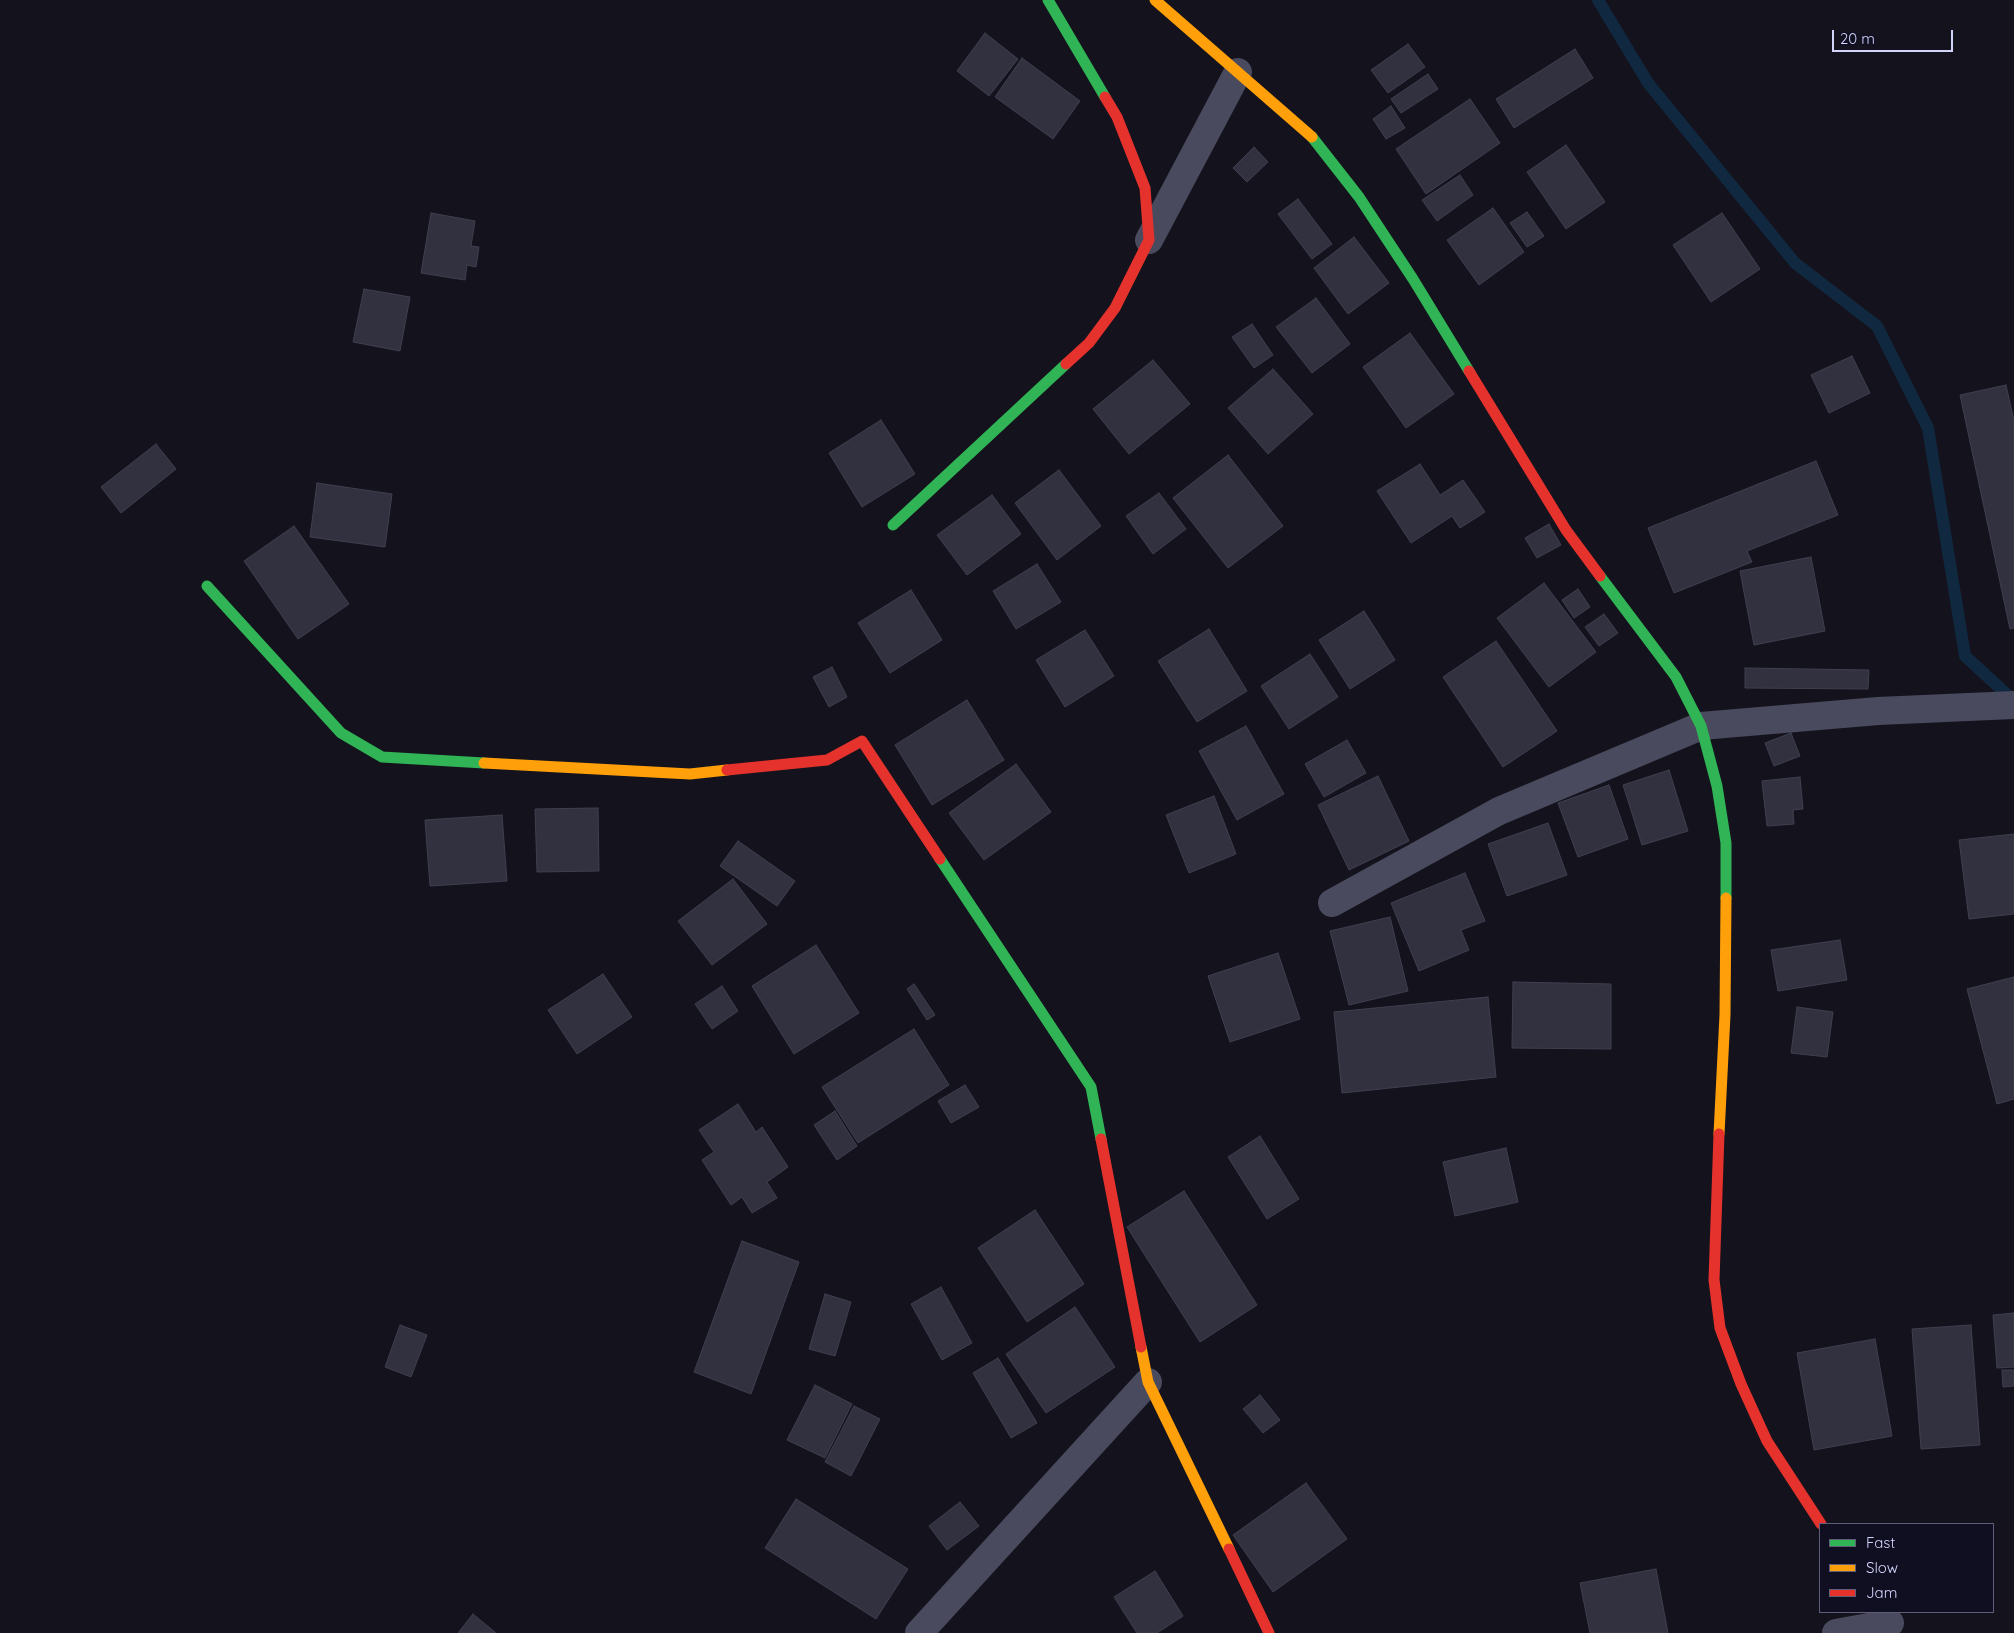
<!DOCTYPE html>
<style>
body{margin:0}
#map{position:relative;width:2014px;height:1633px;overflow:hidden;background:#14131d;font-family:Quicksand,sans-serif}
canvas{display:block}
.legend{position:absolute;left:1819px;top:1523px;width:175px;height:90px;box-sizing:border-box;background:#100f21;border:1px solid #5e5e78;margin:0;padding:6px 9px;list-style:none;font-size:15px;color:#d3d4fb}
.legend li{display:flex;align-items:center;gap:10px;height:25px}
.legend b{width:25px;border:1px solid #5e5e78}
.scale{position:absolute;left:1832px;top:30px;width:121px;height:22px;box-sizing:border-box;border:2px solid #d3d4fb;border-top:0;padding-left:6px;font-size:15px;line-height:18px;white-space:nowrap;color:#d3d4fb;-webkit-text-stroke:4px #100f21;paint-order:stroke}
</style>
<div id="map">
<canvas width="2014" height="1633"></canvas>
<ul class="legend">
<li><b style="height:6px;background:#30b455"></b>Fast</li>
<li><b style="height:6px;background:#ff9f0a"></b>Slow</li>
<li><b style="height:6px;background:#e5322d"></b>Jam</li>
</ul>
<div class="scale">20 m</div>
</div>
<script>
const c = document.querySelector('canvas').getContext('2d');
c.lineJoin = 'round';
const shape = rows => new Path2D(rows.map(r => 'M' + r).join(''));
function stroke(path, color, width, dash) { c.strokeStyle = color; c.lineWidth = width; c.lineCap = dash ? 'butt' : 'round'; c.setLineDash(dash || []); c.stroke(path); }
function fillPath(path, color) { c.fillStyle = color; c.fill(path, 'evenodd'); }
stroke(shape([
 [1598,0,1648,83,1795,263,1877,326,1928,428,1965,656,2014,701]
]), '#112940', 12);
const building = shape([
 [985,33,1018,59,989,96,957,71,985,33],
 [1408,44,1425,67,1388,93,1371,70,1408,44],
 [1575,49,1593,78,1514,128,1496,99,1575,49],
 [1022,58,1080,101,1053,139,995,97,1022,58],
 [1428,74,1438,89,1401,113,1391,99,1428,74],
 [1470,99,1500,143,1426,194,1396,149,1470,99],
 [1391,106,1405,128,1386,139,1373,119,1391,106],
 [1566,145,1605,202,1566,229,1527,172,1566,145],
 [1254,147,1268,162,1247,182,1233,168,1254,147],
 [1460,175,1473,195,1437,221,1422,200,1460,175],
 [1298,199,1332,244,1312,259,1278,214,1298,199],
 [1493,208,1524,252,1479,285,1447,240,1493,208],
 [1527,212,1544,236,1527,247,1510,223,1527,212],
 [431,213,475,221,471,246,479,247,476,267,467,265,465,280,421,273,431,213],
 [1722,213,1760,269,1711,302,1673,245,1722,213],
 [1354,237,1389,283,1348,314,1314,268,1354,237],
 [364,289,410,297,400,351,353,342,364,289],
 [1316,298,1350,344,1312,373,1276,327,1316,298],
 [1252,324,1273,355,1254,368,1232,337,1252,324],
 [1410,333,1454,394,1406,428,1363,367,1410,333],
 [1852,356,1870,393,1829,413,1811,375,1852,356],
 [1153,360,1190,404,1129,454,1093,409,1153,360],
 [1273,369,1313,414,1268,454,1228,408,1273,369],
 [2006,385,2014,421,2014,628,2010,629,1960,395,2006,385],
 [881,420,915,474,862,507,829,453,881,420],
 [156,444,176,469,121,513,101,487,156,444],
 [1228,455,1283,526,1228,568,1173,498,1228,455],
 [1816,461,1838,515,1747,551,1752,562,1674,593,1648,528,1816,461],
 [1420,464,1440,495,1463,480,1485,512,1460,528,1452,516,1411,543,1377,491,1420,464],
 [1059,470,1101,526,1057,560,1015,503,1059,470],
 [317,483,392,494,385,547,310,537,317,483],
 [1159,493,1186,529,1153,554,1126,516,1159,493],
 [992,495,1021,534,967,575,937,535,992,495],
 [1549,524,1561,545,1537,558,1525,538,1549,524],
 [294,526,349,604,298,639,244,561,294,526],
 [1811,557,1825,631,1754,645,1740,571,1811,557],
 [1037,564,1061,602,1016,629,993,591,1037,564],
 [1544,583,1596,652,1549,687,1497,618,1544,583],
 [1578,589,1590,607,1574,618,1562,600,1578,589],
 [911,590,942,640,890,673,858,623,911,590],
 [1364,611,1395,660,1350,689,1319,640,1364,611],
 [1604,614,1618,633,1599,646,1585,627,1604,614],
 [1209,629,1247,691,1197,722,1158,661,1209,629],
 [1085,630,1114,676,1065,707,1036,660,1085,630],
 [1496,641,1557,731,1503,767,1443,677,1496,641],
 [1310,654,1338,697,1289,729,1261,686,1310,654],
 [832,667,847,697,829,707,813,677,832,667],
 [1745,668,1869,670,1868,689,1745,688,1745,668],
 [967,700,1004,760,932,805,895,745,967,700],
 [1246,726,1284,794,1237,820,1199,751,1246,726],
 [1791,733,1800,756,1774,766,1765,743,1791,733],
 [1347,740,1366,773,1324,797,1305,764,1347,740],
 [1016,764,1051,812,984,860,949,813,1016,764],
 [1669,770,1688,831,1642,845,1623,785,1669,770],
 [1378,776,1409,841,1349,870,1318,805,1378,776],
 [1800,777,1803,809,1793,810,1794,824,1767,826,1762,781,1800,777],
 [1609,785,1628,839,1578,857,1558,803,1609,785],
 [1214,796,1236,854,1189,873,1166,815,1214,796],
 [598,808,599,871,537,872,535,809,598,808],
 [502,815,507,881,430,886,425,820,502,815],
 [1548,823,1567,875,1507,896,1488,844,1548,823],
 [2014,834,2014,914,1969,919,1959,840,2014,834],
 [738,841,795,881,777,906,720,866,738,841],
 [1465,873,1485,921,1461,930,1469,950,1419,971,1391,903,1465,873],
 [733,879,767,924,712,965,678,921,733,879],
 [1390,917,1408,991,1349,1005,1330,931,1390,917],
 [1840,940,1847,980,1778,991,1771,950,1840,940],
 [816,945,859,1013,794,1054,752,986,816,945],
 [1278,953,1300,1019,1230,1042,1208,976,1278,953],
 [603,974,632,1017,577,1054,548,1010,603,974],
 [2014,977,2014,1099,1997,1104,1967,989,2014,977],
 [1513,982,1611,984,1611,1049,1512,1048,1513,982],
 [914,984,935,1015,927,1020,907,989,914,984],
 [722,986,738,1011,712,1029,695,1004,722,986],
 [1488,997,1496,1077,1342,1093,1334,1012,1488,997],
 [1797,1007,1833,1012,1827,1057,1791,1053,1797,1007],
 [914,1029,949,1085,858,1143,822,1087,914,1029],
 [965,1085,979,1107,951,1123,938,1101,965,1085],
 [738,1104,756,1132,762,1127,788,1167,767,1182,777,1198,752,1213,742,1197,731,1205,702,1160,714,1152,699,1130,738,1104],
 [835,1111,857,1146,837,1160,814,1125,835,1111],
 [1260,1136,1299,1199,1267,1219,1228,1157,1260,1136],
 [1506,1148,1518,1202,1455,1216,1443,1162,1506,1148],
 [1184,1191,1257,1305,1200,1342,1127,1227,1184,1191],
 [1035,1210,1084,1284,1027,1322,978,1248,1035,1210],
 [742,1241,799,1262,751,1394,694,1372,742,1241],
 [941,1287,972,1343,942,1360,911,1304,941,1287],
 [825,1294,851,1302,835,1356,809,1349,825,1294],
 [1075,1307,1115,1367,1046,1413,1006,1354,1075,1307],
 [2014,1313,2014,1367,1997,1368,1993,1315,2014,1313],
 [400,1325,427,1335,411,1377,385,1367,400,1325],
 [1971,1325,1980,1445,1921,1449,1912,1329,1971,1325],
 [1875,1339,1892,1436,1814,1450,1797,1353,1875,1339],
 [998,1358,1037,1423,1011,1438,973,1373,998,1358],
 [2002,1370,2014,1370,2014,1386,2003,1387,2002,1370],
 [815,1385,852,1404,825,1458,787,1440,815,1385],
 [1260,1395,1280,1420,1263,1433,1243,1409,1260,1395],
 [854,1406,880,1419,851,1476,825,1462,854,1406],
 [1306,1483,1347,1539,1273,1592,1233,1535,1306,1483],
 [796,1499,908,1569,876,1619,765,1548,796,1499],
 [960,1502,979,1526,947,1550,929,1526,960,1502],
 [1656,1569,1668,1633,1590,1633,1580,1583,1656,1569],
 [1155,1571,1183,1616,1157,1633,1137,1633,1114,1597,1155,1571],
 [473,1614,496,1633,458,1633,473,1614]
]);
fillPath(building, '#32313f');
stroke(building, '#3f3f50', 1);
stroke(shape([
 [1149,240,1238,72],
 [1332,903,1499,811,1701,726,1878,711,2014,705],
 [919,1633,1148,1382],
 [1836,1633,1890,1623]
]), '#494a5d', 28);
stroke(shape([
 [1048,0,1105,97],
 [1312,137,1359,197,1413,279,1469,371],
 [893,525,1066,364],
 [1600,576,1676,677,1701,726,1717,786,1726,843,1726,898],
 [207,586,341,733,382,757,484,763],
 [940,859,1091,1087,1101,1139]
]), '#30b455', 11);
stroke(shape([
 [1155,0,1312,137],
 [484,763,690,774,727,770],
 [1719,1134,1725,1015,1726,898],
 [1141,1347,1148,1382,1229,1549]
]), '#ff9f0a', 11);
stroke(shape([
 [1066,364,1089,343,1115,308,1149,240,1145,188,1117,117,1105,97],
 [1469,371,1566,530,1600,576],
 [727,770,827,760,862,741,940,859],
 [1719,1134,1714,1280,1720,1328,1741,1384,1767,1441,1821,1524],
 [1101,1139,1141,1347],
 [1229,1549,1269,1633]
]), '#e5322d', 11);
</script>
